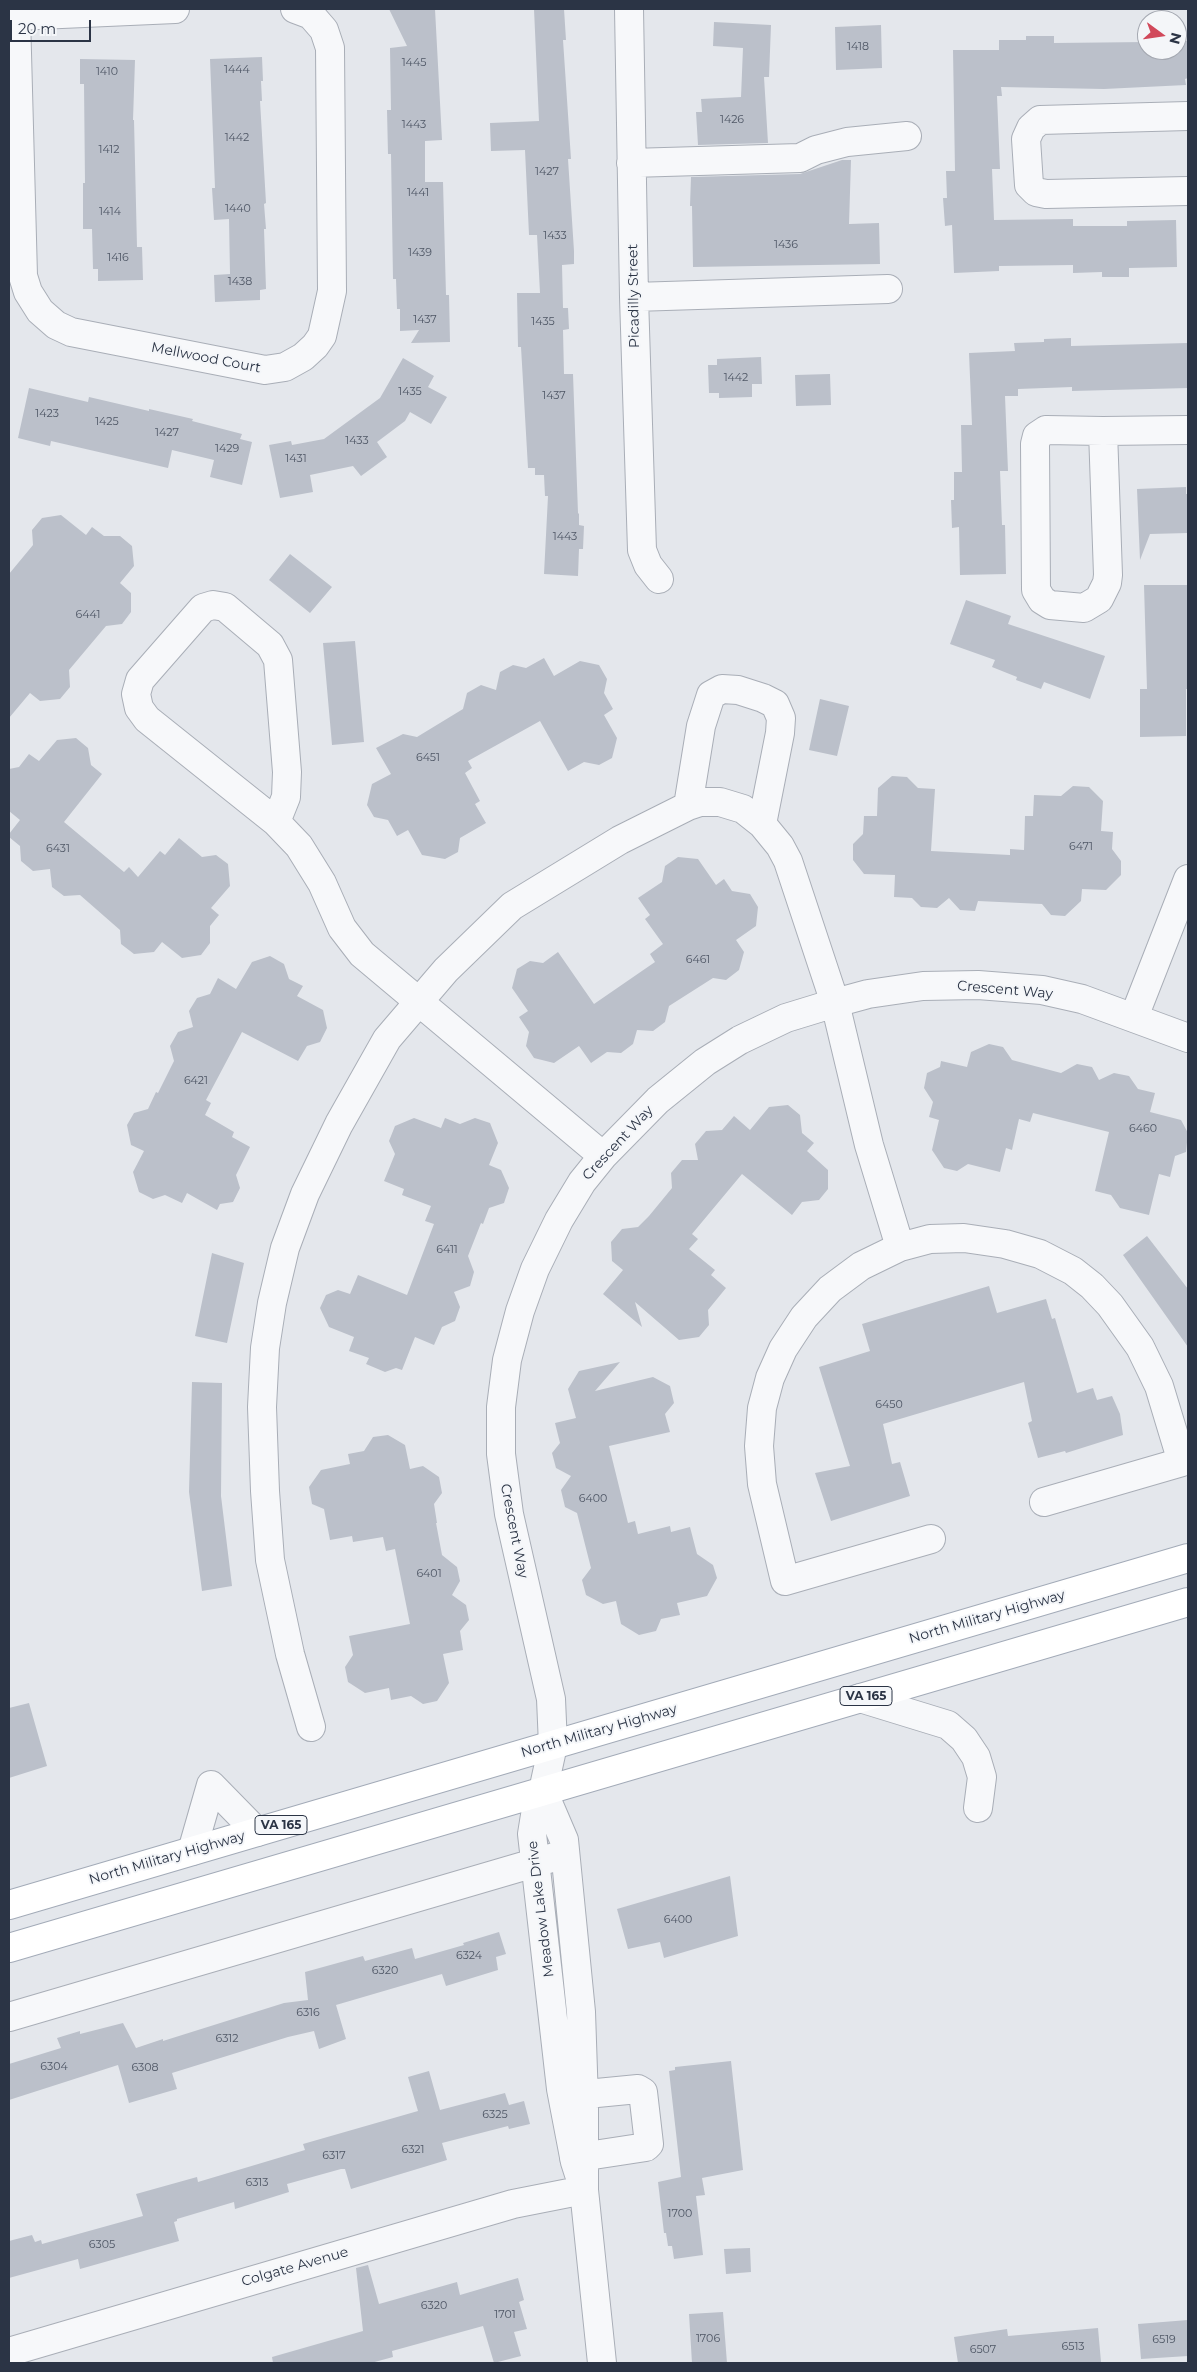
<!DOCTYPE html>
<style>
body{margin:0}
#map{position:relative;width:1197px;height:2372px;overflow:hidden;background:#e4e7ec;font-family:Montserrat,sans-serif}
canvas{display:block}
.frame{position:absolute;inset:0;border:10px solid #2b3445;pointer-events:none}
.north{position:absolute;left:1137px;top:10px;width:50px;height:50px;box-sizing:border-box;background:#f4f6f9;border:1px solid #a4a8b1;border-radius:50%;rotate:104deg;font-size:14px;font-weight:700;line-height:20px;text-align:center;color:#2b3445}
.north::after{content:'';display:block;margin:auto;width:18px;height:22px;background:#d1495b;clip-path:polygon(50% 0,100% 100%,50% 72%,0 100%)}
.scale{position:absolute;left:10px;top:20px;width:81px;height:22px;box-sizing:border-box;border:2px solid #2b3445;border-top:0;padding-left:6px;font-size:15px;line-height:18px;white-space:nowrap;color:#2b3445;-webkit-text-stroke:4px #f4f6f9;paint-order:stroke}
</style>
<div id="map">
<canvas width="1197" height="2372"></canvas>
<div class="frame"></div>
<div class="north">N</div>
<div class="scale">20 m</div>
</div>
<script>
const c = document.querySelector('canvas').getContext('2d');
c.lineJoin = 'round';
function fillPath(path, color) { c.fillStyle = color; c.fill(path, 'evenodd'); }
const shape = rows => new Path2D(rows.map(r => 'M' + r).join(''));
function stroke(path, color, width, dash) { c.strokeStyle = color; c.lineWidth = width; c.lineCap = dash ? 'butt' : 'round'; c.setLineDash(dash || []); c.stroke(path); }
function write(font, color, halo, rows, align = 'center') {
  c.font = font + ' Montserrat,sans-serif'; c.lineWidth = 4; c.setLineDash([]); c.textBaseline = 'middle'; c.strokeStyle = halo; c.fillStyle = color; for (const [text, x, y, turn = 0] of rows) {
    c.save(); c.translate(x, y); c.rotate((+turn || 0) * Math.PI / 180); c.textAlign = isNaN(turn) ? turn : align; if (halo) c.strokeText(text, 0, 0); c.fillText(text, 0, 0); c.restore();
  }
}
fillPath(shape([
 [389,9,435,9,442,140,425,141,425,182,443,182,446,295,449,295,450,342,411,343,419,330,400,331,400,309,397,309,396,279,393,279,391,154,388,154,387,110,391,110,390,48,407,46],
 [534,9,564,9,566,40,563,40,571,159,568,159,574,251,574,264,562,265,563,308,568,308,569,329,563,330,564,374,573,374,578,513,579,514,579,525,584,526,583,549,579,549,578,576,544,574,548,496,545,496,544,475,535,475,535,468,528,468,521,347,518,347,517,293,540,293,537,235,529,235,525,150,491,151,490,123,539,121],
 [714,22,771,25,769,77,764,77,768,143,698,145,696,112,702,112,701,99,741,97,743,48,713,46],
 [881,25,882,68,836,70,835,27],
 [1026,36,1054,36,1054,43,1147,42,1147,50,1177,50,1177,41,1188,41,1188,78,1185,79,1186,85,1104,89,1001,87,1002,96,997,96,1000,169,992,169,994,220,1073,219,1073,226,1127,226,1127,221,1176,220,1177,267,1129,268,1129,277,1102,277,1102,272,1073,273,1073,265,999,266,999,271,954,273,952,225,945,226,943,198,947,198,946,171,955,171,953,50,999,50,999,40,1026,40],
 [262,57,263,81,261,81,262,101,260,101,266,203,264,204,266,229,264,229,266,289,260,290,260,300,215,302,214,275,230,274,229,219,214,220,212,188,215,188,210,59],
 [80,59,135,60,133,120,134,120,137,247,142,247,143,280,98,281,98,269,93,269,92,229,83,229,83,183,85,183,84,84,80,84],
 [842,160,851,160,849,224,879,223,880,264,693,267,692,206,690,206,691,177,800,174],
 [1071,338,1071,346,1188,343,1188,388,1072,391,1072,387,1018,389,1018,396,1005,396,1008,471,1000,471,1002,525,1005,525,1006,574,960,575,959,527,952,528,951,500,954,500,954,472,962,472,961,425,972,425,969,353,1015,351,1014,343,1044,342,1044,339],
 [761,357,762,384,752,384,752,397,719,398,719,393,709,393,708,365,717,365,717,359],
 [403,358,434,376,428,387,447,397,431,424,410,412,405,421,377,442,387,457,361,476,353,466,310,475,313,492,280,498,269,445,291,441,292,445,324,439,380,398],
 [830,374,831,405,796,406,795,375],
 [29,388,88,402,89,397,149,411,149,409,193,419,192,421,242,434,240,439,252,442,242,485,210,477,214,460,172,450,168,468,51,441,50,446,18,438],
 [1186,487,1186,494,1188,494,1188,533,1150,534,1140,560,1137,489],
 [61,515,86,535,92,527,104,536,120,536,132,546,134,566,120,583,131,593,131,612,122,624,106,626,69,670,70,687,60,699,40,701,30,693,9,718,9,574,33,545,32,530,42,518],
 [290,554,332,587,310,613,269,580],
 [1144,585,1187,585,1188,689,1186,689,1186,736,1140,737,1140,689,1147,689],
 [966,600,1011,616,1008,624,1105,656,1090,699,1044,682,1041,689,1016,680,1017,677,992,667,995,660,950,644],
 [355,641,364,742,332,745,323,643],
 [544,658,554,676,580,661,599,665,607,679,604,693,613,709,604,715,617,738,612,758,599,765,584,762,568,771,540,721,468,761,472,768,465,773,480,801,475,804,486,823,460,838,458,852,445,859,422,855,408,830,397,836,388,820,374,817,367,805,372,784,391,774,376,748,403,734,417,737,463,709,467,693,481,685,496,690,500,672,513,665,526,668],
 [820,699,849,706,837,756,809,750],
 [76,738,88,748,91,765,102,774,64,822,124,872,129,867,138,877,160,851,165,855,179,838,202,857,216,855,228,864,230,886,211,908,219,915,210,926,210,943,201,955,182,958,162,942,154,952,134,954,121,944,120,930,80,895,64,896,52,887,50,869,33,871,21,861,20,846,9,837,9,834,20,820,9,811,9,769,19,767,29,754,39,761,57,740],
 [892,776,907,777,918,788,935,789,931,851,1010,855,1010,849,1024,850,1025,816,1033,816,1034,795,1061,796,1073,786,1089,787,1103,801,1101,831,1113,832,1112,849,1121,861,1121,875,1106,890,1082,889,1081,901,1065,916,1051,915,1042,904,978,901,975,911,960,910,949,898,937,908,921,907,912,898,894,897,895,875,864,874,853,860,853,844,863,834,864,816,877,816,878,788],
 [678,857,698,859,716,885,724,879,732,891,750,894,758,907,756,926,736,940,744,952,739,970,726,980,713,978,669,1006,665,1022,653,1031,637,1030,633,1044,621,1053,607,1052,591,1063,579,1046,554,1063,534,1058,526,1046,529,1032,519,1017,528,1011,512,988,517,969,530,961,543,963,558,952,594,1004,655,962,650,954,663,944,645,919,650,915,638,898,662,882,665,866],
 [270,956,284,964,289,979,303,986,297,996,323,1010,327,1028,320,1042,307,1046,298,1061,242,1032,206,1100,211,1103,205,1115,234,1132,232,1137,250,1147,236,1175,240,1188,233,1202,220,1204,217,1210,187,1193,182,1203,165,1195,153,1199,139,1192,133,1172,144,1151,131,1145,127,1125,134,1113,148,1109,156,1092,158,1093,174,1061,170,1046,178,1032,193,1027,189,1011,197,998,210,994,218,978,236,989,252,962],
 [989,1044,1003,1047,1012,1060,1061,1073,1077,1064,1092,1067,1099,1080,1114,1073,1129,1076,1138,1089,1155,1093,1150,1112,1181,1120,1188,1133,1186,1152,1175,1156,1170,1177,1159,1174,1149,1215,1120,1208,1111,1195,1095,1191,1109,1132,1033,1113,1030,1122,1019,1119,1012,1150,1006,1148,1000,1172,968,1164,957,1171,944,1168,932,1150,939,1120,929,1117,933,1102,924,1088,927,1073,940,1067,941,1061,967,1067,971,1052],
 [788,1105,800,1115,802,1133,814,1143,807,1151,828,1170,828,1189,819,1200,802,1202,792,1215,742,1174,692,1234,698,1239,689,1249,715,1270,711,1275,726,1288,708,1310,709,1325,699,1337,679,1340,635,1302,642,1327,603,1294,623,1270,612,1261,611,1242,622,1229,638,1227,649,1216,672,1188,671,1173,682,1160,698,1160,695,1144,706,1131,722,1130,734,1116,750,1130,769,1107],
 [414,1118,441,1128,445,1118,460,1124,475,1118,490,1123,498,1143,489,1165,501,1170,509,1188,504,1203,489,1208,483,1224,481,1223,468,1256,474,1272,470,1286,454,1292,460,1307,455,1321,442,1327,434,1345,415,1337,402,1370,396,1368,385,1372,366,1364,369,1358,349,1351,354,1337,329,1327,320,1308,326,1295,338,1290,350,1294,358,1275,407,1295,434,1224,425,1221,431,1206,402,1195,404,1189,384,1181,395,1154,389,1141,395,1126],
 [1147,1236,1188,1289,1188,1347,1123,1255],
 [212,1253,244,1263,227,1343,195,1336],
 [989,1286,997,1313,1046,1299,1052,1319,1055,1318,1077,1393,1093,1388,1097,1400,1112,1396,1120,1414,1123,1435,1066,1453,1065,1451,1038,1458,1028,1423,1032,1421,1024,1382,883,1424,892,1464,900,1462,910,1496,831,1521,815,1473,850,1466,819,1367,870,1351,862,1324],
 [620,1362,595,1391,653,1377,670,1386,674,1403,665,1414,670,1432,609,1446,628,1523,635,1521,638,1534,670,1526,671,1532,690,1527,697,1554,713,1565,717,1578,707,1596,677,1603,680,1615,661,1619,656,1631,639,1635,621,1624,616,1601,603,1604,586,1595,582,1580,591,1568,577,1513,565,1507,561,1490,571,1476,556,1468,552,1453,560,1443,555,1423,576,1418,568,1389,579,1371],
 [192,1382,222,1383,221,1496,232,1586,202,1591,189,1492],
 [388,1435,405,1445,410,1469,423,1466,439,1477,442,1493,434,1504,437,1523,436,1523,442,1555,457,1567,460,1581,452,1595,466,1605,469,1620,460,1631,463,1650,443,1654,449,1683,437,1701,423,1704,411,1696,391,1700,389,1688,365,1693,348,1682,345,1667,353,1655,349,1636,410,1624,395,1549,386,1551,383,1537,353,1542,352,1536,330,1540,324,1509,312,1504,309,1487,321,1470,350,1464,348,1454,364,1451,373,1437],
 [29,1703,47,1766,9,1778,9,1708],
 [730,1876,738,1936,664,1958,660,1942,628,1949,617,1909],
 [499,1932,506,1954,496,1957,498,1970,446,1986,442,1974,336,2005,346,2039,319,2049,314,2031,288,2037,172,2073,177,2089,129,2103,118,2065,9,2100,9,2064,61,2048,57,2038,80,2031,80,2034,123,2023,136,2048,163,2039,163,2041,284,2003,308,2000,305,1972,363,1956,365,1961,412,1948,415,1959,464,1945,463,1943],
 [731,2061,743,2170,702,2178,705,2195,696,2196,703,2255,674,2259,672,2246,668,2246,666,2233,664,2233,658,2182,681,2177,669,2071,675,2070,675,2067],
 [429,2071,440,2110,505,2093,509,2105,524,2101,530,2124,509,2129,508,2126,442,2143,447,2160,351,2189,345,2169,341,2169,287,2184,289,2192,235,2209,234,2202,177,2219,177,2221,174,2222,179,2241,80,2269,78,2259,9,2278,9,2241,32,2235,35,2242,41,2240,42,2244,143,2216,136,2194,197,2177,198,2182,305,2150,303,2144,418,2111,408,2077],
 [750,2248,751,2272,726,2274,724,2249],
 [368,2265,379,2304,457,2282,460,2295,518,2278,524,2300,519,2302,527,2329,514,2332,521,2356,494,2363,483,2326,392,2351,393,2357,371,2363,273,2363,272,2357,363,2331,356,2268],
 [723,2312,727,2363,692,2363,689,2314],
 [1188,2320,1188,2356,1141,2359,1138,2324],
 [1098,2328,1101,2362,1083,2363,958,2363,954,2337,1007,2329,1008,2336]
]), '#bbc0ca');
const minor = shape([
 [175,9,16,16,23,276,28,292,40,311,56,325,71,332,265,370,285,367,303,357,315,346,322,336,332,291,330,48,324,30,311,15,295,9],
 [629,9,634,297,642,550,648,565,659,579],
 [1188,116,1040,120,1031,128,1026,139,1029,185,1036,192,1046,194,1188,191],
 [631,163,800,158,816,150,847,142,907,136],
 [634,297,888,289],
 [1046,430,1103,431,1108,575,1107,583,1099,599,1084,608,1050,605,1042,600,1036,590,1035,444,1037,436,1046,430],
 [1103,431,1188,430],
 [688,806,701,726,711,695,722,689,738,690,763,698,775,704,781,718,780,733,762,824],
 [276,822,147,719,139,708,136,694,140,680,203,608,213,605,225,607,270,645,278,660,287,772,286,797,276,822,299,846,322,883,342,928,362,954,603,1156],
 [1134,1017,1188,879],
 [931,1539,785,1581,762,1484,759,1446,762,1408,770,1378,783,1349,804,1317,830,1289,861,1266,900,1247,930,1239,964,1238,1005,1244,1040,1254,1073,1271,1092,1286,1110,1305,1140,1347,1159,1386,1182,1462,1044,1502],
 [860,1698,948,1725,964,1739,976,1757,982,1777,978,1808],
 [311,1727,290,1654,270,1560,265,1491,262,1407,265,1348,272,1303,285,1248,305,1194,339,1124,387,1039,446,970,512,906,620,840,688,806,700,802,720,802,743,809,762,824,780,846,788,861,835,1003,869,1145,900,1247],
 [543,1791,564,1840,581,2012,584,2101,584,2190,602,2363],
 [192,1851,211,1785,257,1832],
 [9,2017,565,1854],
 [566,2096,638,2089,643,2092,649,2144,646,2147,574,2158],
 [584,2190,575,2162,561,2089,532,1834,536,1809,543,1791,553,1745,551,1699,509,1514,501,1454,501,1407,507,1360,520,1311,535,1269,559,1220,582,1182,603,1156,658,1100,705,1062,740,1040,786,1018,835,1003,868,994,923,986,978,985,1042,990,1082,999,1188,1038],
 [9,2352,513,2204,584,2190]
]);
const major = shape([
 [9,1905,1188,1558],
 [9,1948,1188,1602]
]);
stroke(minor, '#a9aeb7', 30);
stroke(major, '#a3abb8', 30);
stroke(minor, '#f7f8fa', 28);
stroke(major, '#fff', 28);
write('11px', '#4f5766', null, [
 ["1418",858,47],
 ["1445",414,63],
 ["1444",237,70],
 ["1410",107,72],
 ["1426",732,120],
 ["1443",414,125],
 ["1442",237,138],
 ["1412",109,150],
 ["1427",547,172],
 ["1441",418,193],
 ["1440",238,209],
 ["1414",110,212],
 ["1433",555,236],
 ["1436",786,245],
 ["1439",420,253],
 ["1416",118,258],
 ["1438",240,282],
 ["1437",425,320],
 ["1435",543,322],
 ["1442",736,378],
 ["1435",410,392],
 ["1437",554,396],
 ["1423",47,414],
 ["1425",107,422],
 ["1427",167,433],
 ["1433",357,441],
 ["1429",227,449],
 ["1431",296,459],
 ["1443",565,537],
 ["6441",88,615],
 ["6451",428,758],
 ["6471",1081,847],
 ["6431",58,849],
 ["6461",698,960],
 ["6421",196,1081],
 ["6460",1143,1129],
 ["6411",447,1250],
 ["6450",889,1405],
 ["6400",593,1499],
 ["6401",429,1574],
 ["6400",678,1920],
 ["6324",469,1956],
 ["6320",385,1971],
 ["6316",308,2013],
 ["6312",227,2039],
 ["6304",54,2067],
 ["6308",145,2068],
 ["6325",495,2115],
 ["6321",413,2150],
 ["6317",334,2156],
 ["6313",257,2183],
 ["1700",680,2214],
 ["6305",102,2245],
 ["6320",434,2306],
 ["1701",505,2315],
 ["1706",708,2339],
 ["6519",1164,2340],
 ["6513",1073,2347],
 ["6507",983,2350]
]);
for (const [x, y, w] of [
 [866,1696,52],
 [281,1825,52]
]) { const box = new Path2D(); box.roundRect(x - w / 2, y - 9.5, w, 19, 4); c.fillStyle = '#f4f6f9'; c.fill(box); stroke(box, '#2b3445', 1); }
write('bold 12px', '#2b3445', null, [
 ["VA 165",866,1696],
 ["VA 165",281,1825]
]);
write('14px', '#2b3445', '#f4f6f9', [
 ["Picadilly Street",634,296,-91],
 ["Mellwood Court",206,358,11],
 ["Crescent Way",1005,990,5],
 ["Crescent Way",618,1143,-47],
 ["Crescent Way",514,1531,79],
 ["North Military Highway",987,1617,-16],
 ["North Military Highway",599,1731,-16],
 ["North Military Highway",167,1858,-16],
 ["Meadow Lake Drive",541,1909,-97],
 ["Colgate Avenue",295,2267,-16]
]);
</script>
